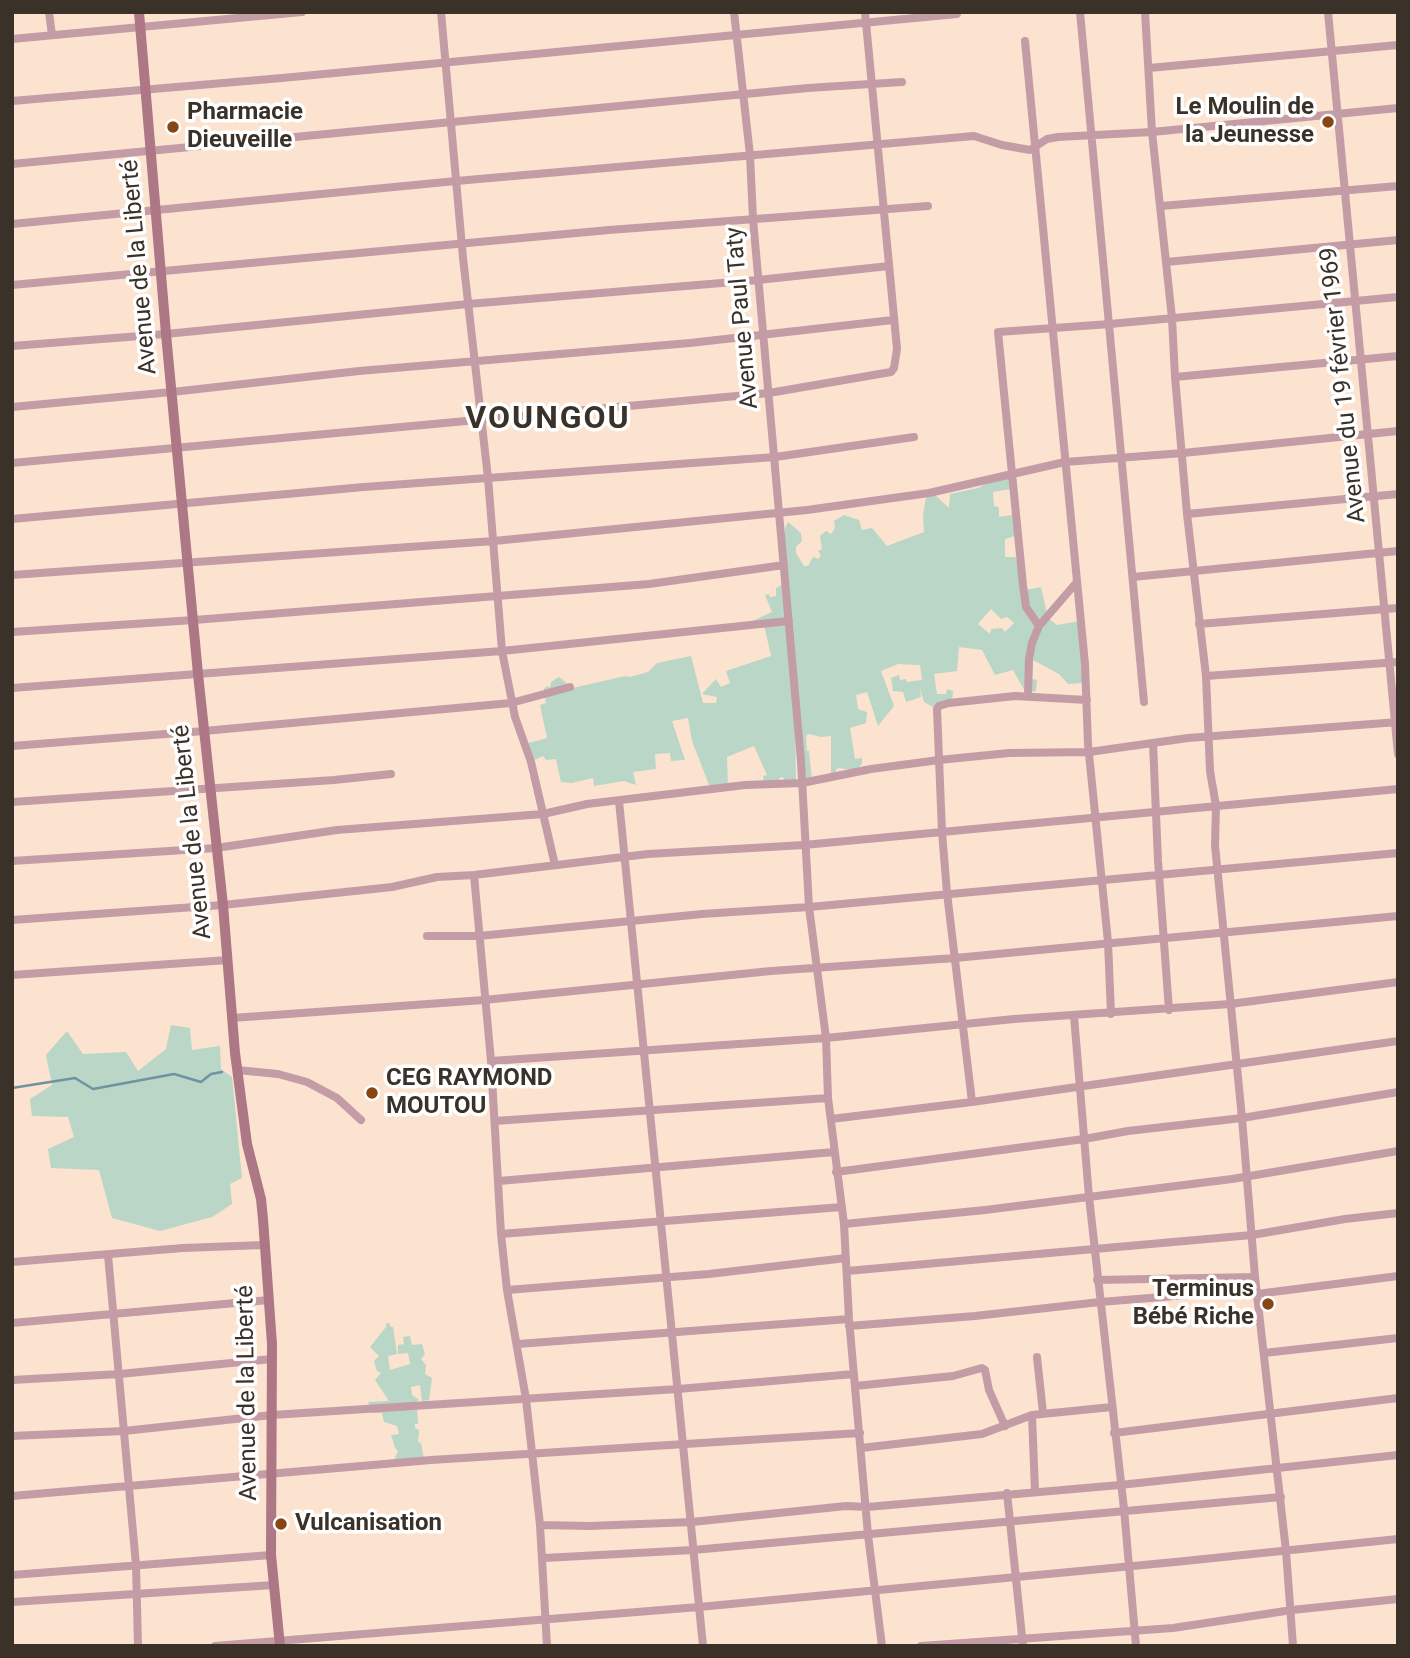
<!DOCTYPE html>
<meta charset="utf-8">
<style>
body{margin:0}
#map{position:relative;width:1410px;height:1658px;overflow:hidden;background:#fbe3cf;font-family:Roboto,sans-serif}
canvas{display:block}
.frame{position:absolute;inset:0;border:14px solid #3a3129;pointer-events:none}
</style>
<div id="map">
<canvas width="1410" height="1658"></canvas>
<div class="frame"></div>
</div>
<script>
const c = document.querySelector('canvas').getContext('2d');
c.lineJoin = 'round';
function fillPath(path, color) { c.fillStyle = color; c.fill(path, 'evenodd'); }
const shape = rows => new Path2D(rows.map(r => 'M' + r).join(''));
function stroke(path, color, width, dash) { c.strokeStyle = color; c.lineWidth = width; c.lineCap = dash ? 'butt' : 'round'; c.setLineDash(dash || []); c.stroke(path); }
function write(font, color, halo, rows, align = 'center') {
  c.font = font + ' Roboto,sans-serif'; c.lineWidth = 7; c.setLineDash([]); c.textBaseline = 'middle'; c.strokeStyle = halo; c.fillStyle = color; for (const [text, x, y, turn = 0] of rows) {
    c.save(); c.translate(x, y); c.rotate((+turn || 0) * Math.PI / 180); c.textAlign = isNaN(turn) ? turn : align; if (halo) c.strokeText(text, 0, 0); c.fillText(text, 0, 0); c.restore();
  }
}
fillPath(shape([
 [1000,477,1009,478,1011,489,993,492,994,506,999,507,999,517,1012,515,1015,536,1005,539,1005,557,1016,557,1025,590,1041,587,1048,618,1057,625,1080,621,1083,683,1068,684,1059,674,1033,660,1032,679,1037,680,1036,691,1026,693,1013,670,995,675,982,650,959,647,957,671,934,674,937,694,946,694,947,689,953,691,952,702,933,707,924,702,920,688,921,697,906,702,903,692,893,691,891,678,899,675,900,680,906,679,907,682,922,680,920,665,898,664,881,671,894,706,878,726,867,692,856,695,858,709,867,712,866,723,850,728,855,759,862,758,862,763,857,771,839,768,836,769,836,775,831,776,831,736,821,737,809,734,806,736,807,751,809,751,812,780,804,782,795,722,796,782,785,783,783,777,779,778,781,783,764,784,763,776,767,775,754,746,727,757,728,788,711,790,692,741,688,718,672,721,685,760,671,761,670,753,655,754,656,769,633,772,636,785,624,781,594,786,593,778,572,783,561,782,556,759,546,760,543,756,528,763,525,744,547,738,540,705,546,703,544,689,547,686,550,688,551,682,559,677,573,688,625,676,630,677,648,672,657,663,691,656,703,703,716,703,717,697,702,694,716,679,721,687,730,683,726,671,771,656,765,629,761,624,742,626,772,612,765,595,769,594,770,597,776,596,776,588,783,584,785,529,788,522,801,533,802,541,796,547,796,553,804,566,808,566,813,557,818,559,821,556,818,551,822,549,820,536,826,531,831,534,835,528,834,521,844,515,859,520,862,530,872,528,887,546,924,532,923,515,927,492,932,492,949,508,950,494,978,488],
 [991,609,1001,619,1007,617,1014,623,1005,632,1002,628,991,629,990,634,978,624],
 [171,1025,190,1028,192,1050,220,1046,221,1069,232,1077,242,1178,230,1184,232,1204,212,1217,160,1231,112,1218,99,1170,51,1168,48,1149,74,1137,68,1117,32,1116,30,1099,52,1085,46,1055,67,1031,83,1054,126,1052,138,1071,166,1049],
 [389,1323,391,1327,393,1327,397,1354,388,1356,390,1370,410,1364,408,1353,398,1354,398,1345,404,1344,403,1337,410,1336,412,1345,422,1344,425,1354,421,1359,426,1365,425,1374,432,1378,429,1400,422,1401,420,1385,411,1387,412,1395,419,1400,413,1404,417,1408,418,1424,415,1424,415,1428,419,1430,418,1442,421,1443,424,1459,394,1460,398,1451,395,1448,391,1435,399,1434,397,1426,384,1422,382,1413,372,1413,368,1402,389,1401,375,1380,381,1373,377,1371,374,1361,379,1356,370,1347,386,1327,386,1324]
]), '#b9d6c6');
stroke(shape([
 [12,1088,75,1078,93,1089,174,1074,201,1082,211,1074,222,1072]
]), '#6f93a3', 2.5);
stroke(shape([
 [49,12,52,35],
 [441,12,463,258,488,478,502,651,515,717,531,762,555,865],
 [734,12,750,155,753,219,801,761,809,907,826,1038,828,1098,844,1224,849,1319,868,1535,882,1646],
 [1080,12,1144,702],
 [1145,12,1152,132,1172,318,1175,377,1187,514,1206,676,1210,771,1216,806,1215,845,1242,1118,1255,1277,1286,1551,1293,1646],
 [1328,12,1398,754],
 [12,39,302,12],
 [1025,41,1085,664,1088,744,1108,942,1111,1014],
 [1149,68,1398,45],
 [12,101,282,78,957,14],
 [12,164,808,88,902,82],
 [1161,206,1398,186],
 [12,224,456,181,974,136,1002,145,1030,150,1047,139,1058,137,1152,132,1398,108],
 [1166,262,1398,240],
 [12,285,609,230,928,206],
 [12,346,166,334,468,304,758,280,889,266],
 [1175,377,1398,356],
 [12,407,172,392,359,371,690,343,893,320],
 [12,463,769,393,891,372,894,368,897,349,865,12],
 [1187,514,1398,494],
 [12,519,364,487,775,457,914,437],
 [12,575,494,541,807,510,929,493,1065,462,1183,453,1398,431],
 [1133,577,1398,551],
 [1199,624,1398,608],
 [1039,626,1026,607,1023,585,998,332,1110,324,1398,297],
 [12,632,194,620,649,584,784,565],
 [1206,676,1398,662],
 [12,688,502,651,789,621],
 [1028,695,1029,659,1032,643,1039,626,1076,583],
 [1153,743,1158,861,1169,1010],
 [12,746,204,731,511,703,570,687],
 [619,801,703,1646],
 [12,802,334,780,391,774],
 [12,861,216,848,337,830,543,814,587,804,745,785,802,783,871,769,939,760,1009,753,1089,752,1188,738,1398,722],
 [474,875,491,1061,501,1234,507,1290,526,1399,540,1525,547,1646],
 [12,920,223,905,392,887,437,877,474,875,648,854,804,845,1398,789],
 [427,936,479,936,702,914,809,907,1398,853],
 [12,975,228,960],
 [1074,1016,1089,1197,1124,1509,1136,1646],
 [232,1018,484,1000,771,971,955,958,1398,916],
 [491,1061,826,1038,1014,1019,1230,1004,1398,982],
 [237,1070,278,1074,307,1082,337,1098,361,1120],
 [972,1102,947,893,942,832,937,709,939,706,949,703,1015,696,1087,700],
 [831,1119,972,1102,1398,1041],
 [495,1121,828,1098],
 [836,1172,1084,1139,1128,1131,1242,1118,1398,1092],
 [499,1181,834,1152],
 [844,1224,985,1210,1232,1179,1398,1151],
 [501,1234,842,1207],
 [108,1255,136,1565,138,1646],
 [12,1262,183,1248,264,1245],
 [847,1271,1252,1235,1345,1219,1398,1213],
 [1097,1280,1255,1277],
 [507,1290,709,1274,846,1258],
 [12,1323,269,1300],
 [849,1326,975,1316,1100,1302,1187,1295,1257,1294,1398,1276],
 [518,1344,849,1319],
 [1264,1353,1398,1338],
 [1037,1357,1043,1413],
 [12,1380,120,1374,272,1359],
 [855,1386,953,1376,982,1368,985,1370,989,1390,1005,1426],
 [1032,1415,1035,1491],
 [1114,1433,1398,1398],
 [12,1436,124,1431,272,1415,678,1389,854,1374],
 [861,1448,982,1434,1032,1415,1112,1407],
 [1007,1493,1023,1646],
 [12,1496,431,1460,860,1433],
 [540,1525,589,1526,692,1522,846,1506,867,1507,1120,1485,1398,1455],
 [544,1558,693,1550,1281,1497],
 [12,1575,271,1555],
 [12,1602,274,1585],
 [215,1646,699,1607,1175,1562,1398,1539],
 [921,1646,1173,1628,1292,1610,1398,1599]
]), '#c39ca5', 8);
stroke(shape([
 [139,12,166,334,198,674,223,905,235,1053,247,1144,261,1199,263,1219,272,1344,271,1555,280,1646]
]), '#ae7785', 10);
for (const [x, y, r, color] of [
 [1328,122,7,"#884614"],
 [173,127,7,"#884614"],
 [372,1093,7,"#884614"],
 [1268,1304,7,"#884614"],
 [281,1524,7,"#884614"]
]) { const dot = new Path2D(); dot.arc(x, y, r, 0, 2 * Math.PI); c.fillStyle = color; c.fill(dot); stroke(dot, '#fff', 2.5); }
write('bold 24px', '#3a3129', '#fff', [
 ["Le Moulin de",1314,108,"right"],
 ["la Jeunesse",1314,136,"right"],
 ["Pharmacie",187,113],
 ["Dieuveille",187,141],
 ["CEG RAYMOND",386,1079],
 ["MOUTOU",386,1107],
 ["Terminus",1254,1290,"right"],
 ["Bébé Riche",1254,1318,"right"],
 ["Vulcanisation",295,1524]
], 'left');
write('24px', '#3a3129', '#fff', [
 ["Avenue de la Liberté",140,267,-95],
 ["Avenue Paul Taty",743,318,-95],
 ["Avenue du 19 février 1969",1344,385,-96],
 ["Avenue de la Liberté",193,832,-96],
 ["Avenue de la Liberté",248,1393,-91]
]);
c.letterSpacing = '2px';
write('bold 32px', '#3a3129', '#fff', [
 ["VOUNGOU",548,420]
]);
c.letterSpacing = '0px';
</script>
